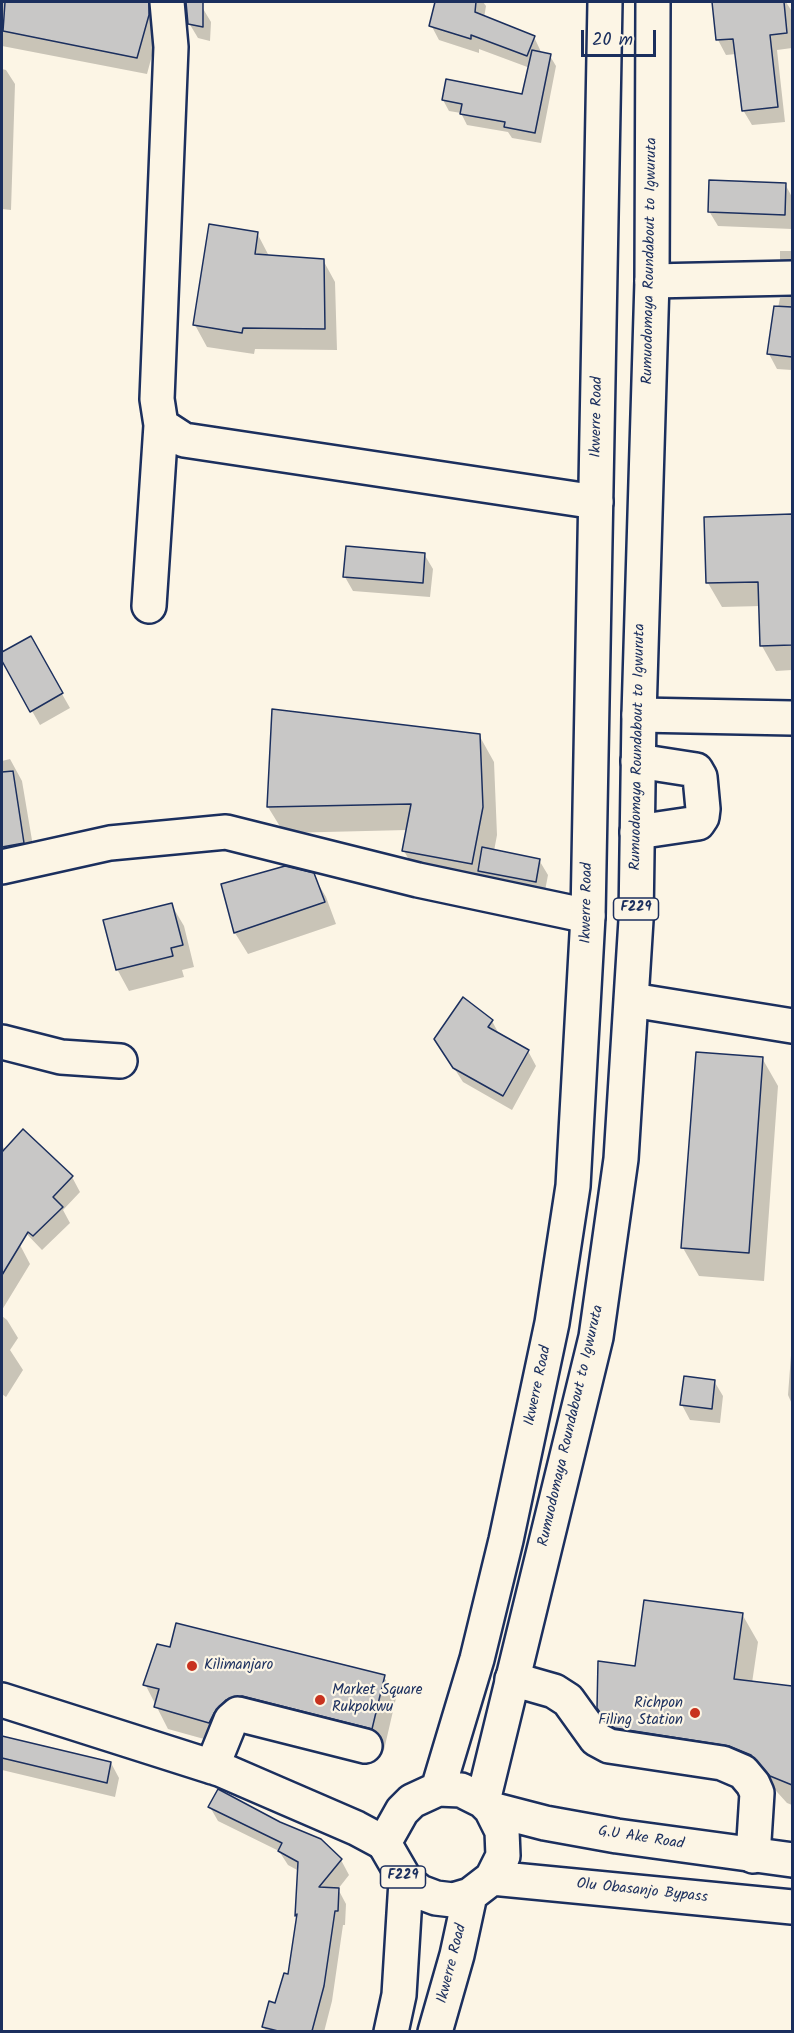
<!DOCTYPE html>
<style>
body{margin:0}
#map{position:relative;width:794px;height:2033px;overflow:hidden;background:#fcf5e5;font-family:Kalam,sans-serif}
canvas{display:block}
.frame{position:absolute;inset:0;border:3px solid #1b2f5e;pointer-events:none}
.scale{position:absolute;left:581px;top:30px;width:75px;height:27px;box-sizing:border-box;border:3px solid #1b2f5e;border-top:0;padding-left:8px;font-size:18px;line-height:21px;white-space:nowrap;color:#1b2f5e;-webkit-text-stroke:4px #fcf5e5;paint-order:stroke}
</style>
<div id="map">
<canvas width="794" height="2033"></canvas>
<div class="frame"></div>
<div class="scale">20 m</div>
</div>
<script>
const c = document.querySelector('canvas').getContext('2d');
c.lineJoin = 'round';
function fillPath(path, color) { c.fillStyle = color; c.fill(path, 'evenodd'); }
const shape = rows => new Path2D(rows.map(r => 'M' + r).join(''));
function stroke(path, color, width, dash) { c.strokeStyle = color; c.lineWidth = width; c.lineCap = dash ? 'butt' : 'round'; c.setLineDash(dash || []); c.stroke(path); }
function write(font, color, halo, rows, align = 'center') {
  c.font = font + ' Kalam,sans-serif'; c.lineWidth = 4.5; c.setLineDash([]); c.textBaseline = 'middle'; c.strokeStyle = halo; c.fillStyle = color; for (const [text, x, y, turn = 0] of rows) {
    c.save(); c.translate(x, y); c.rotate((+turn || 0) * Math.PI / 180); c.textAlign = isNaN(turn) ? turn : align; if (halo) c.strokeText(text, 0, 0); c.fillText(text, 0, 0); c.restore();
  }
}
fillPath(shape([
 [2,2,64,4,64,2,154,2,158,33,147,74,2,46],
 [437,2,483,2,486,6,484,18,534,37,542,54,550,56,556,66,541,143,512,138,508,132,467,125,461,113,449,111,443,100,524,95,530,68,479,49,479,53,439,40,431,25],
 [714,2,786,2,791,10,792,48,777,50,785,122,752,125,743,110,736,54,726,55,718,40],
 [202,7,211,22,210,41,198,38,189,23],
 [2,69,6,70,15,84,11,210,2,209],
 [785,184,792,197,792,229,718,226,709,211],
 [257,233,269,256,323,260,335,282,337,350,255,349,254,354,207,347,195,325],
 [780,251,792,251,792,274,789,274,780,259],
 [792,297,792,370,777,369,769,354,780,298],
 [792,516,792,670,776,671,762,646,761,606,722,607,708,583,706,518],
 [424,554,433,569,430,597,353,591,345,577],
 [30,638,70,708,40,725,2,658,2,654],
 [274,711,479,735,494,762,497,835,494,851,539,860,548,875,544,896,419,877,404,851,407,830,284,833,268,807],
 [10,759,22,781,36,864,2,870,2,761],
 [313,875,326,897,336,924,248,954,235,933,223,885],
 [171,904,184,926,194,967,182,970,184,977,129,991,117,969],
 [492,1021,500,1036,528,1051,536,1066,512,1110,463,1082,445,1054],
 [762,1058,778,1086,764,1281,699,1276,683,1248],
 [2,1147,72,1177,80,1192,63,1210,70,1223,42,1250,2,1208],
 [2,1234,20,1245,30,1264,2,1310],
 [2,1316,7,1320,18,1338,10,1350,23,1370,6,1397,2,1394],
 [792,1342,792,1404,788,1395],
 [714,1381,723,1396,720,1423,690,1420,682,1405],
 [742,1614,758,1642,752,1683,792,1688,792,1805,787,1803,768,1782,614,1735,598,1708],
 [245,1640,384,1677,396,1698,384,1750,255,1717,222,1744,168,1729,145,1684,171,1649,244,1643],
 [2,1738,111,1763,119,1778,115,1797,2,1770],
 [210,1807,341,1860,349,1875,338,1889,346,1904,345,1925,343,1925,332,2001,324,2032,266,2032,264,2027,289,1976,298,1918,299,1871,288,1865,279,1851,218,1821]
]), '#0003');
const building = shape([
 [5,2,149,2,149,15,137,58,3,31,5,2],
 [186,2,203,2,203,27,188,24,186,2],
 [435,2,476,2,475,12,535,36,527,56,471,35,471,39,429,26,435,2],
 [712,2,784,2,787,33,770,35,778,107,742,111,733,39,716,40,712,2],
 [532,50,551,54,535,133,504,127,505,122,460,114,462,104,442,100,446,79,522,94,532,50],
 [709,180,786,183,785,215,708,212,709,180],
 [209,224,258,232,255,254,324,259,325,329,243,328,242,333,193,325,209,224],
 [774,306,792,307,792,357,767,354,774,306],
 [792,514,792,645,760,646,758,582,706,583,704,517,792,514],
 [346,546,425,553,423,583,343,577,346,546],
 [31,636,63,693,30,712,2,661,2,652,31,636],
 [272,709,480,734,483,807,472,864,402,851,411,804,267,807,272,709],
 [13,771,24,843,2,847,2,772,13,771],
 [482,847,540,859,536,882,478,871,482,847],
 [285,866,314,873,325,902,234,933,221,884,285,866],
 [172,903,183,945,171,948,173,956,116,970,103,920,172,903],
 [463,997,493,1020,488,1027,529,1050,503,1096,453,1068,434,1039,463,997],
 [696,1052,763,1057,749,1253,681,1248,696,1052],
 [23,1129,73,1176,53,1197,63,1207,33,1236,28,1232,2,1275,2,1152,23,1129],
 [684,1376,715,1380,712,1409,680,1405,684,1376],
 [644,1600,743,1613,734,1679,792,1686,792,1785,770,1776,751,1755,729,1746,615,1728,609,1725,597,1708,598,1661,635,1666,644,1600],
 [176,1623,385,1675,372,1729,242,1696,226,1700,214,1713,209,1723,154,1707,159,1689,143,1685,157,1644,170,1647,176,1623],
 [2,1736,111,1762,107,1783,2,1758,2,1736],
 [218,1789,280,1822,321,1839,342,1859,319,1887,339,1888,338,1911,335,1911,324,1986,312,2031,278,2031,262,2027,269,2001,275,2003,284,1973,288,1974,297,1914,295,1916,298,1862,278,1851,282,1843,208,1807,218,1789]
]);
fillPath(building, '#c8c7c6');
stroke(building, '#1b2f5e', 1.5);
const minor = shape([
 [167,2,171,47,157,399,161,425,184,440,596,502],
 [652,281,792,278],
 [149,606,161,425],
 [639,715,792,718],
 [637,832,698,823,702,817,703,809,700,777,696,770,638,761],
 [2,867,110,843,226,832,418,880,588,916],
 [632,1000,792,1026],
 [2,1042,61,1057,120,1061],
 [512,1679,554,1691,568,1700,596,1739,609,1746,722,1763,743,1772,753,1784,757,1793,753,1856],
 [2,1700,222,1770,356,1828,384,1843],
 [212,1767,231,1720,238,1714,365,1746]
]);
const major = shape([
 [438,1789,477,1659,506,1540,552,1323,573,1186,588,916,605,2],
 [483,1801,596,1337,621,1159,636,920,639,715,652,281,653,2],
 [491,1809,502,1831,503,1856,492,1878,470,1895,453,1900,436,1898,420,1892,406,1881,384,1843,402,1811,412,1801,438,1789,461,1790,483,1801,491,1809,545,1823,617,1836,792,1860],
 [492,1878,792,1907],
 [391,2032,399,1995,406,1881],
 [435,2032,457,1955,470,1895]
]);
stroke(minor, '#1b2f5e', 38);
stroke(major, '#1b2f5e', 38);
stroke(minor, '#fcf5e5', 33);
stroke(major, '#fcf5e5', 33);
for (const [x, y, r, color] of [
 [192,1666,6,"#c8321e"],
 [320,1700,6,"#c8321e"],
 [695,1713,6,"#c8321e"]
]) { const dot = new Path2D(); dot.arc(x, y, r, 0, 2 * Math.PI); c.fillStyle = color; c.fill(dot); stroke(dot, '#fcf5e5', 2); }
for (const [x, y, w] of [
 [636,909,45],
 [403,1877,45]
]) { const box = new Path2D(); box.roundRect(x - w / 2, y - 11, w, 22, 4.5); c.fillStyle = '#fcf5e5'; c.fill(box); stroke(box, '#1b2f5e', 1.5); }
write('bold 14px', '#1b2f5e', null, [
 ["F229",636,909],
 ["F229",403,1877]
]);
write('15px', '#1b2f5e', '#fcf5e5', [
 ["Rumuodomaya Roundabout to Igwuruta",651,261,-89],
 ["Ikwerre Road",598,417,-89],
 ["Rumuodomaya Roundabout to Igwuruta",639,747,-89],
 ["Ikwerre Road",588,903,-89],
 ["Ikwerre Road",539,1386,-78],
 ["Rumuodomaya Roundabout to Igwuruta",572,1426,-77],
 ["G.U Ake Road",641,1839,9],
 ["Olu Obasanjo Bypass",642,1892,6],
 ["Ikwerre Road",453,1964,-76]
]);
write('15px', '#1b2f5e', '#fcf5e5', [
 ["Kilimanjaro",204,1666],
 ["Market Square",332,1691],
 ["Rukpokwu",332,1708],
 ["Richpon",683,1704,"right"],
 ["Filing Station",683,1721,"right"]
], 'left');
</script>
